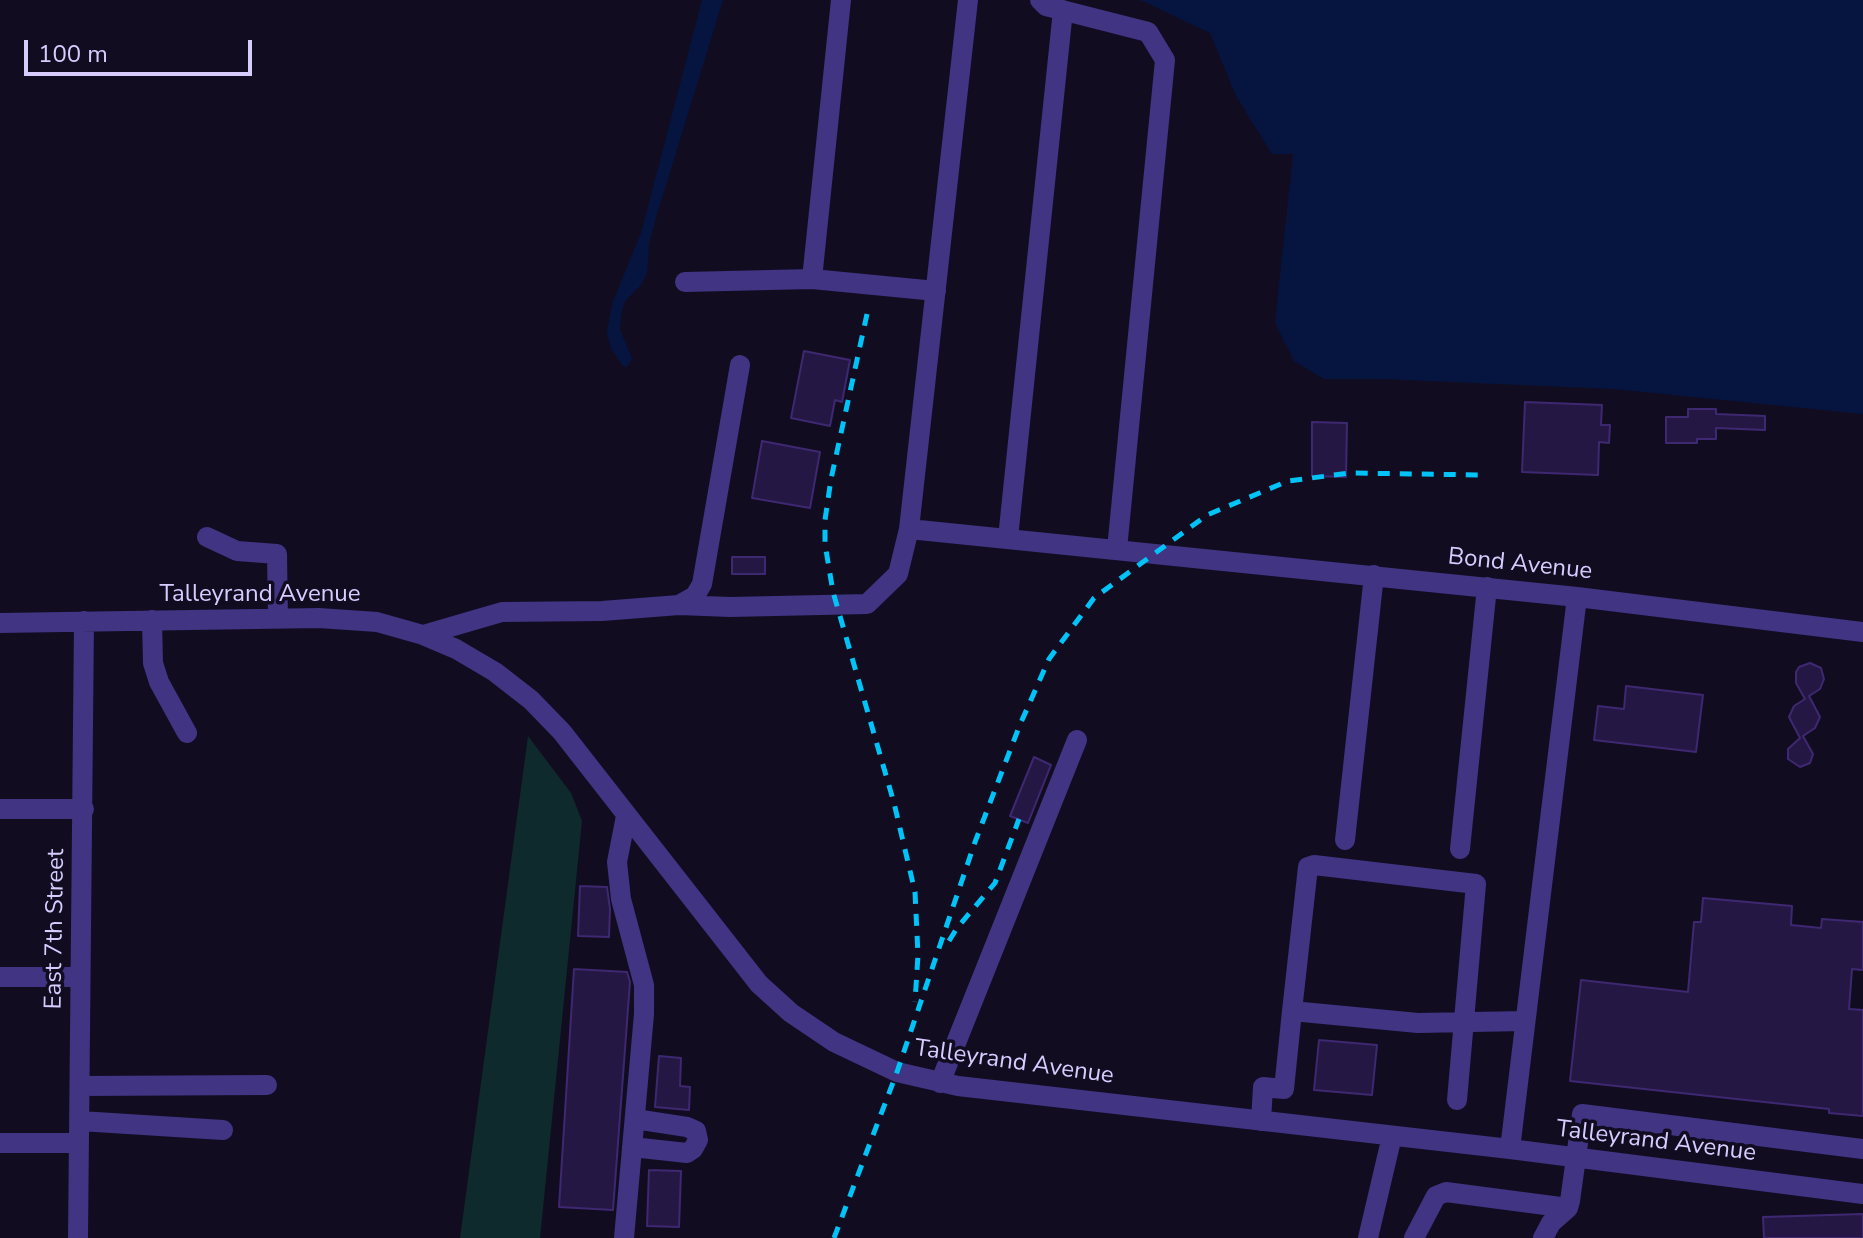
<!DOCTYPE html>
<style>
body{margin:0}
#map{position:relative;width:1863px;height:1238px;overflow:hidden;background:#120c21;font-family:"Nunito Sans",sans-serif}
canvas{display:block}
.scale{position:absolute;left:24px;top:40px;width:228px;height:36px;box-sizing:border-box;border:4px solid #d8ccff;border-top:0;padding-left:10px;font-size:24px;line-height:28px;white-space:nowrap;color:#d8ccff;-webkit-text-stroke:6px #120c21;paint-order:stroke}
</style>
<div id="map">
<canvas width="1863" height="1238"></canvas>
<div class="scale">100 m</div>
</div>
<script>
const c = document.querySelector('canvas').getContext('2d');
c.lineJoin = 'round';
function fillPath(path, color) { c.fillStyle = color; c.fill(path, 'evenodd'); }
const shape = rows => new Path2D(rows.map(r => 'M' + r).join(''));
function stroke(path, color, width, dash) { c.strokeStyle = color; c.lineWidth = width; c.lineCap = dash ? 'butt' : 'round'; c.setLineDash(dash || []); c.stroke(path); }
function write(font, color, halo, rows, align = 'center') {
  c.font = font + ' "Nunito Sans",sans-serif'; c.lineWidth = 7; c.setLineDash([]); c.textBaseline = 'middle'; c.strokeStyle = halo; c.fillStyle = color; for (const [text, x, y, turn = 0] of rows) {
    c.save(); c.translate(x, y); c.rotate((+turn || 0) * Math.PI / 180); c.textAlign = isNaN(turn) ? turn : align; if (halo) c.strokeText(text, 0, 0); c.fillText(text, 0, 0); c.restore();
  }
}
fillPath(shape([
 [528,736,571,793,582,821,540,1238,460,1238]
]), '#0f2a2c');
fillPath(shape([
 [702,0,723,0,657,214,649,244,647,274,640,286,625,301,621,314,620,329,632,359,627,367,623,366,611,348,607,333,612,304,641,233],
 [1136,0,1863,0,1863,414,1614,389,1383,379,1324,379,1294,361,1275,323,1293,154,1272,154,1236,96,1210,33,1143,1]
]), '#061540');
const building = shape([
 [804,351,850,360,842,402,835,400,830,426,791,418,804,351],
 [1525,402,1602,405,1601,425,1610,425,1609,443,1599,442,1598,475,1522,472,1525,402],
 [1688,409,1716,409,1716,414,1765,416,1765,430,1716,428,1716,439,1697,439,1697,443,1666,443,1666,417,1688,417,1688,409],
 [1312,422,1347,423,1346,477,1312,476,1312,422],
 [762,441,820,452,810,508,752,498,762,441],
 [732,557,765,557,765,574,732,574,732,557],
 [1810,663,1821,668,1824,679,1820,689,1809,696,1820,717,1815,728,1803,736,1813,754,1810,763,1800,767,1788,759,1788,749,1800,738,1789,717,1794,706,1805,699,1796,683,1796,672,1799,667,1810,663],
 [1626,686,1703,695,1696,752,1594,740,1598,706,1624,709,1626,686],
 [1034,757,1051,765,1028,823,1010,816,1034,757],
 [580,886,607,887,610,909,609,937,578,936,580,886],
 [1703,898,1792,906,1791,925,1821,928,1822,919,1863,922,1863,970,1852,969,1849,1009,1863,1010,1863,1116,1829,1113,1829,1109,1570,1081,1581,980,1688,992,1694,922,1701,922,1703,898],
 [574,969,627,972,630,982,613,1210,559,1207,574,969],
 [1319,1040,1377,1045,1372,1095,1314,1090,1319,1040],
 [659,1056,681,1058,680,1086,690,1087,689,1110,655,1107,659,1056],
 [649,1170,681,1171,679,1227,647,1226,649,1170],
 [1863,1214,1863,1238,1764,1238,1763,1217,1863,1214]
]);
fillPath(building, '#251743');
stroke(building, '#3e2871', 2);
stroke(shape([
 [841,0,812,279,936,291],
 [968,0,909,529,1577,597,1863,632],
 [1040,0,1046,6,1148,32,1165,60,1117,549],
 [685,282,812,279],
 [207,537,237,551,277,554,278,618],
 [1008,538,1063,10],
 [679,605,730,607,867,604,898,574,909,529],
 [152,620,153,663,159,682,187,733],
 [0,623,319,618,377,622,423,635,456,649,495,672,531,700,562,732,759,984,791,1013,834,1042,897,1072,958,1086,1510,1149,1863,1194],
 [423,635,502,612,602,611,679,605,695,596,702,584,740,365],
 [0,809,84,809],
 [1345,840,1374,575],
 [1460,849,1487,587],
 [0,977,80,977],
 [1292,1011,1308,867,1314,865,1476,884,1457,1100],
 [940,1083,1077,740],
 [80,1086,267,1085],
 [80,1121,223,1130],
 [1261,1121,1263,1087,1284,1089,1292,1011,1418,1023,1525,1021],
 [0,1143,79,1143],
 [632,1147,687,1153,693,1149,698,1140,696,1131,687,1127,635,1119],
 [1510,1149,1577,597],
 [78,1238,84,621],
 [624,1238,644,1014,644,985,621,899,617,862,626,816],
 [1368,1238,1392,1136],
 [1414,1238,1436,1196,1446,1192,1568,1208],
 [1543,1238,1551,1223,1568,1208,1570,1201,1582,1114,1863,1149]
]), '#403483', 20);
stroke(shape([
 [867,314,831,479,825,520,825,544,833,592,894,803,915,892,918,955,915,1002],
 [949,941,957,928,995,883,1019,819],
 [834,1238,897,1072,975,842,1019,727,1049,659,1094,598,1207,515,1288,481,1350,473,1485,475]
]), '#00c4f7', 5, [12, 10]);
write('24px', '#d8ccff', '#120c21', [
 ["Bond Avenue",1520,565,6],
 ["Talleyrand Avenue",260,595],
 ["East 7th Street",56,929,-89],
 ["Talleyrand Avenue",1014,1063,8],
 ["Talleyrand Avenue",1656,1142,7]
]);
</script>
